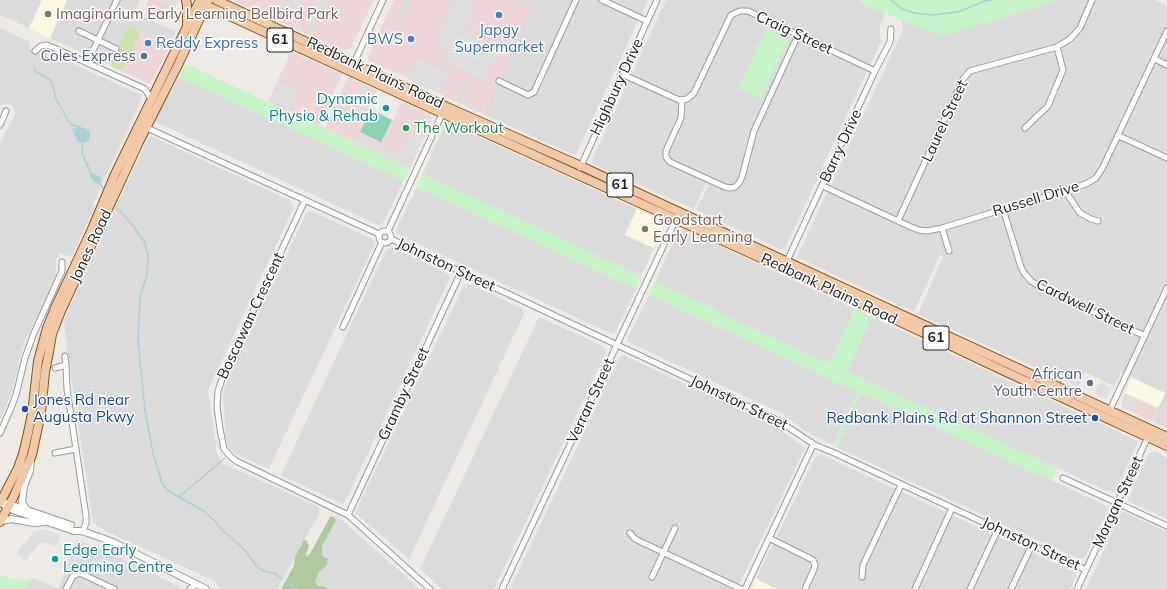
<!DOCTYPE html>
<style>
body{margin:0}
canvas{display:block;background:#edeae5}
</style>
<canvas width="1167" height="589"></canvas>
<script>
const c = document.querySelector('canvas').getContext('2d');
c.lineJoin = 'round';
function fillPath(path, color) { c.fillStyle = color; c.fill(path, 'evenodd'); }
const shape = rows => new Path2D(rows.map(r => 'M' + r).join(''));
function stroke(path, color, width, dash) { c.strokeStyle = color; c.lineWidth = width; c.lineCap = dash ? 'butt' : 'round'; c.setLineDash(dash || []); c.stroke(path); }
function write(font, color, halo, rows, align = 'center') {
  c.font = font + ' Mulish,sans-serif'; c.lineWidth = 3; c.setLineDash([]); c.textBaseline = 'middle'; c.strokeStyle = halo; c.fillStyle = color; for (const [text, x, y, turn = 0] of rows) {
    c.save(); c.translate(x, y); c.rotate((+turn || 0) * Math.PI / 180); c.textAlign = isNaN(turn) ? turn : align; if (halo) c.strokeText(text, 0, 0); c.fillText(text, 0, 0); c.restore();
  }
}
fillPath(shape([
 [0,0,42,0,29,28,0,15],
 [67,0,140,0,135,12,176,32,171,44,128,25,110,65,50,38],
 [515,0,648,0,576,154,572,154,483,114,513,49,512,48,531,8],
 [666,0,861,0,859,3,886,13,880,26,880,34,881,41,785,248,782,250,696,210,707,188,709,186,704,184,705,186,694,209,593,164,592,160],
 [1058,0,1154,0,1167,6,1167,428,1152,421,1165,393,1121,372,1114,386,1085,372,1078,387,918,314,943,256,940,255,914,312,797,257,901,34,903,26,902,19,943,36],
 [0,28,30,42,30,49,41,54,43,52,47,52,141,95,142,99,93,203,94,208,71,257,60,253,56,259,55,264,57,275,23,346,12,391,0,420,0,143,15,114,14,109,11,105,6,103,1,105,0,107],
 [179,77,400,179,402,184,384,221,382,224,378,225,158,123,156,118],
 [446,122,637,209,625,235,654,248,641,276,427,176,424,170],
 [149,136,151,136,291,201,294,207,209,388,208,392,217,453,222,463,319,507,319,514,277,589,222,589,212,580,106,531,96,525,93,522,67,349,64,320],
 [417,187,636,289,614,334,612,334,397,234,396,230],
 [311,211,372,239,374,242,374,245,269,469,234,453,229,447,226,438,223,395,226,383,306,214,308,212],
 [684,229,855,309,829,364,736,321,708,306,655,282,678,232,680,230],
 [393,248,448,274,450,278,345,502,342,504,281,475,385,252,388,249],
 [466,284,469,284,523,309,524,311,524,314,409,559,355,513,463,287],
 [649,295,858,392,833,445,805,431,783,414,626,341],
 [539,317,605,347,606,352,494,589,442,589,420,569],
 [872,317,1125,435,1137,441,1137,444,1116,491,1112,493,847,372],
 [623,355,778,428,805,448,737,589,510,589,619,358],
 [861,393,1107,506,1108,509,1085,557,1081,559,1079,559,836,447],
 [1151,452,1157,452,1167,458,1167,519,1128,501,1128,499,1149,453],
 [822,455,1074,572,1076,573,1076,576,1070,589,777,589,756,579,814,460,817,456],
 [1122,511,1167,532,1167,589,1086,589],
 [336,515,420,589,312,589,299,578],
 [77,540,115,555,180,587,179,589,58,589],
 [34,578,58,589,25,589]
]), '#dcdbdb');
fillPath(shape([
 [148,0,179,0,170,20,147,9,146,5],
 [235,0,374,0,351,48,346,50,343,50,238,3],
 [394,0,515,0,532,8,512,48,514,49,483,114,368,60,368,56],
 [141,31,171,44,152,81,150,83,148,83,122,71],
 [291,52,342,74,319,125,268,102],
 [348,77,377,90,368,108,393,120,402,102,430,114,432,120,410,168,325,128],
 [1125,393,1158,408,1152,421,1121,407,1121,405]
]), '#ecd6d7');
fillPath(shape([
 [42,0,67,0,50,38,29,28],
 [637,209,665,223,654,248,625,235],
 [1132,378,1165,393,1158,408,1125,393],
 [756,579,777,589,752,589]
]), '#fbf8e1');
fillPath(shape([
 [128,25,141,31,122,71,110,66]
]), '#cde1b1');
fillPath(shape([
 [333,516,336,520,322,546,322,554,323,557,328,559,327,565,319,572,315,582,318,586,324,586,328,589,281,589,294,566,295,557,304,540,306,540,309,546,306,554,307,557,311,552,330,517]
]), '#afc89f');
fillPath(shape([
 [861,0,1058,0,943,36,859,3],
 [766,28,786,38,788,40,761,99,738,89],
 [186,64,410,168,402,184,400,179,179,77],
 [424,170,427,176,641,276,636,289,417,187],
 [655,282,708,306,736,321,829,364,855,309,872,317,847,372,1058,468,1052,481,861,393,836,447,833,445,858,392,649,295],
 [0,575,21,581,34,578,25,589,0,589]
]), '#c8f2c7');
fillPath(shape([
 [374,111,392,120,381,142,360,132,365,121,368,122]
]), '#8dd3b1');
fillPath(shape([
 [157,0,174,0,178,2,175,8],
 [277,0,302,0,297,13,294,11,295,8],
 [320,0,328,0,313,31,307,28],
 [405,0,410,0,393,36,390,34],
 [456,0,477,0,465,29,482,37,481,39,500,48,485,81,443,60,447,50,435,45],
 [417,57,450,73,440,94,407,79],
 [466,77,470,79,460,99,479,108,478,112,459,103,460,100,456,98],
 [279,82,298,91,290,110,270,101],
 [361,84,374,91,359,122,346,115],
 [425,118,430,121,409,165,355,140,357,135,399,155,409,134,416,137],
 [1100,382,1111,388,1106,399,1094,393],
 [1127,395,1138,400,1133,412,1122,406],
 [43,529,60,534,56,546,41,542,25,561,16,554,34,531]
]), '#dedede');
fillPath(shape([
 [71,127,74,129,80,127,87,129,90,133,89,140,86,142,80,143,77,141,76,137,74,135,73,131],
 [90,172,101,177,101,180,99,183,98,184,94,182,90,175]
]), '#abd0d6');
stroke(shape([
 [891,0,902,9,915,13,933,15,958,12,985,1,992,0],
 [34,68,35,71,50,80,52,82,56,99,70,124,80,127],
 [83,141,82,153,91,173],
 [99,182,103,188],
 [115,206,129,221,144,241,148,255,147,275,140,297,138,342,145,410,153,453,162,483,167,490,205,512,215,521,224,532,243,548,257,566,262,570,276,574,282,579],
 [179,497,225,458],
 [286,583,297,589]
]), '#abd0d6', 1.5);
const minor = shape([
 [602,0,647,21],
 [79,31,116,49],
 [35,51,41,46,47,45,52,47,145,89,151,99],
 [1155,59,1167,65],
 [87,63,117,0],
 [353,65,383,0],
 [622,74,679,100,687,99,694,93,731,15,740,11,748,11,875,71],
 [499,81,528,95,534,92,576,0],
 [682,100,681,118,666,151,666,157,670,162,725,187,730,188,735,187,739,183,742,177,754,131,798,35],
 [0,125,6,111],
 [145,127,379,234],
 [1025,128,1048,106,1063,70,1057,47],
 [1119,136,1167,158],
 [580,168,657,0],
 [823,186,911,227,919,230,927,231,942,228,1086,184,1096,178,1103,167,1167,31],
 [1065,191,1080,213,1091,219,1098,221],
 [305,200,223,376,218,391,217,407,220,429,224,449,231,457,238,462,348,515,430,589],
 [1003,209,1021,267,1024,273,1031,281,1040,287,1145,336],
 [898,221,963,79,970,71,1057,47,1070,39,1080,28,1092,0],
 [942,228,949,251],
 '379 237a6 6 0 1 1 12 0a6 6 0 1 1-12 0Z',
 [388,231,442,114],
 [391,239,756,410,779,421,815,445,832,452,1086,570],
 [787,261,875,71,890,42,891,29],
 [343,327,382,242],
 [65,356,66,365,67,389,86,516,86,523,83,531],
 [55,368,66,365],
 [1109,412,1167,288],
 [0,433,11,408,16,395,25,358,34,333,62,271,62,262],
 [55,453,76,449],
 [1063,478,1167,526],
 [348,515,461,272],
 [630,533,635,539,741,589],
 [769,538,813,560,815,565,814,569,805,589],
 [652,577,675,528],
 [862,577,863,565,901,485],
 [66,589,73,576,80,573,114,589],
 [190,589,197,584],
 [502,589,677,217],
 [745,589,813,445],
 [915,589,952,508],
 [970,589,998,529],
 [1011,589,1032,545],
 [1077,589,1148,437]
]);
const tertiary = shape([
 [1,502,7,508,74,531,81,531,88,533,113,542,206,589],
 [6,503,71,525],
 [27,510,22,502,24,486,30,471,31,460],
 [0,522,10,519,35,523,44,522]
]);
const primary = shape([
 [186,0,187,5,187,25],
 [216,0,447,107,581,166,660,203,1167,437],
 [199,2,413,100,873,309,1006,372,1167,446],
 [0,503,18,468,23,454,28,433,32,413,38,361,47,328,55,308,92,229,115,174,200,0],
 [0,522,13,498,32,455,41,413,45,372,49,352,52,334,61,311,139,142,178,65,208,1]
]);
stroke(minor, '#9b9b9b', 7);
stroke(tertiary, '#9b9b9b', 8);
stroke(primary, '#855513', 10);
stroke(minor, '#fff', 5);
stroke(tertiary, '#fff', 6);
stroke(primary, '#f0caa8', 8);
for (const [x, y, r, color] of [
 [48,14,4,"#8d6e63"],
 [499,15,4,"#3f7fe0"],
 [411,39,4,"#3f7fe0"],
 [148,43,4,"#3f7fe0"],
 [144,56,4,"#5c6f8a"],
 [386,108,4,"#0f9aa8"],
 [406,128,4,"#2e9e5b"],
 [645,229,4,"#8d6e63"],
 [1090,383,4,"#5c6f8a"],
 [25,409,4,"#1a4fb4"],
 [1095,418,4,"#1a4fb4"],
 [55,559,4,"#0f9aa8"]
]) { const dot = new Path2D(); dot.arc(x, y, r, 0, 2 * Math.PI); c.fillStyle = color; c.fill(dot); stroke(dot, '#fff', 1.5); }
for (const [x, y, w] of [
 [280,40,26],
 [620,185,26],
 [936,338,26]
]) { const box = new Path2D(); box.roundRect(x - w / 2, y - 12, w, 24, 3); c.fillStyle = '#fff'; c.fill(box); stroke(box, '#1e1e1e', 1); }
write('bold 14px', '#1e1e1e', null, [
 ["61",280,40],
 ["61",620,185],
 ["61",936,338]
]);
write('15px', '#785e54', '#fff', [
 ["Imaginarium Early Learning Bellbird Park",56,14],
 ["Goodstart",653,220],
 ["Early Learning",653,237]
], 'left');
write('15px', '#366cbe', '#fff', [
 ["Japgy",499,30],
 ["Supermarket",499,47],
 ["BWS",403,39,"right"],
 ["Reddy Express",156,43,"left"]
]);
write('15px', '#1e1e1e', '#fff', [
 ["Craig Street",794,33,25],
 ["Redbank Plains Road",375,73,25],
 ["Highbury Drive",617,87,-65],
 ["Laurel Street",945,121,-65],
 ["Barry Drive",841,146,-65],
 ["Russell Drive",1036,199,-17],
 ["Jones Road",91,246,-65],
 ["Johnston Street",446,265,25],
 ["Redbank Plains Road",829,289,25],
 ["Cardwell Street",1085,307,26],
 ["Boscawan Crescent",251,316,-65],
 ["Gramby Street",404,394,-65],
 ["Verran Street",591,401,-65],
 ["Johnston Street",739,403,26],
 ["Morgan Street",1118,502,-65],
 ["Johnston Street",1031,544,25]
]);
write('15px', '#4e5e75', '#fff', [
 ["Coles Express",136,56],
 ["African",1082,374],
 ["Youth Centre",1082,391]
], 'right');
write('15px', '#0d838f', '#fff', [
 ["Dynamic",378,99],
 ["Physio & Rehab",378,116],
 ["Edge Early",63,550,"left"],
 ["Learning Centre",63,567,"left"]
], 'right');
write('15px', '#27864d', '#fff', [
 ["The Workout",414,128]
], 'left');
write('15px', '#164399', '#fff', [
 ["Jones Rd near",33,400],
 ["Augusta Pkwy",33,417],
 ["Redbank Plains Rd at Shannon Street",1087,418,"right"]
], 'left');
</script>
